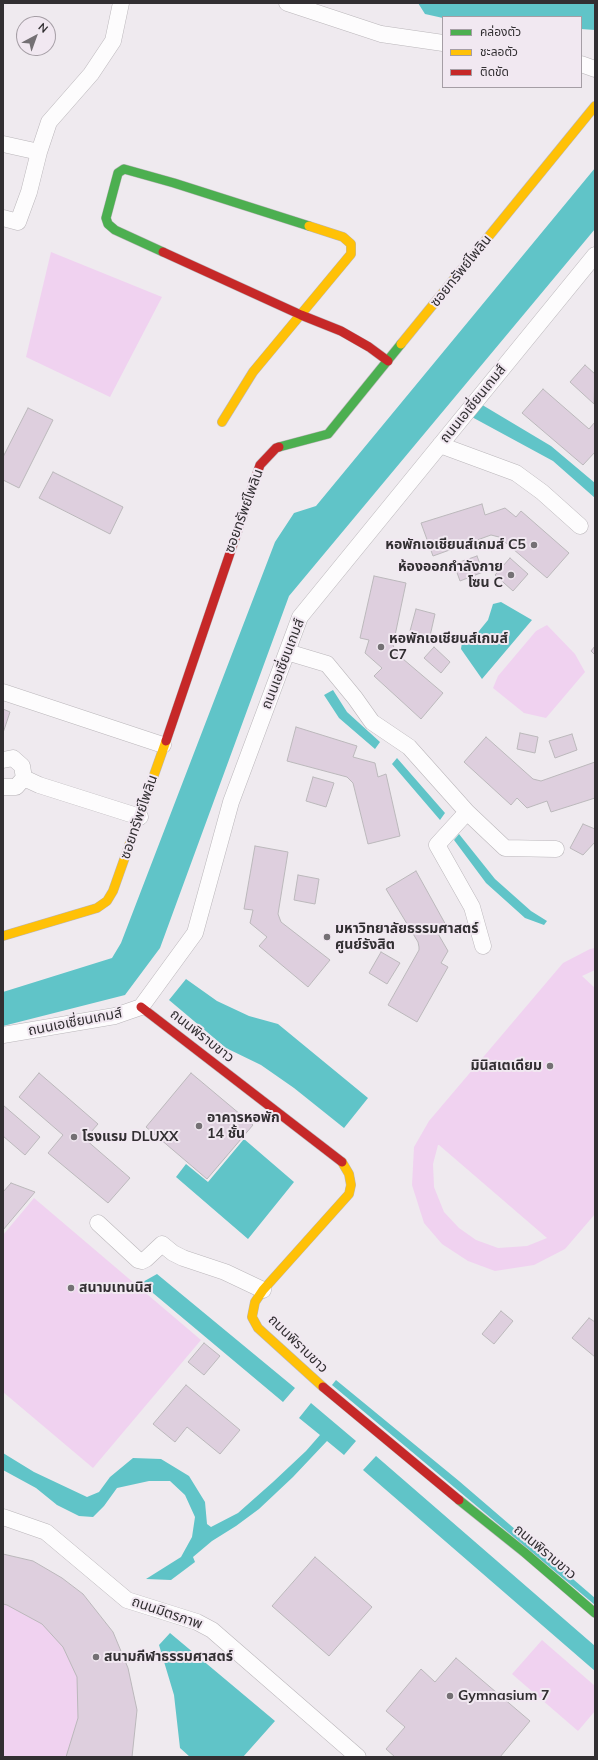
<!DOCTYPE html>
<meta charset="utf-8">
<style>
body{margin:0}
#map{position:relative;width:598px;height:1760px;overflow:hidden;background:#efeaef;font-family:Mulish,"Noto Sans Thai",sans-serif}
canvas{display:block}
.frame{position:absolute;inset:0;border:4px solid #322f32;pointer-events:none}
.legend{position:absolute;left:442px;top:16px;width:140px;height:72px;box-sizing:border-box;background:#f1e8f1;border:1px solid #a59ea5;margin:0;padding:5px 7px;list-style:none;font-size:12px;color:#322f32}
.legend li{display:flex;align-items:center;gap:8px;height:20px}
.legend b{width:20px;border:1px solid #a59ea5}
.north{position:absolute;left:16px;top:16px;width:40px;height:40px;box-sizing:border-box;background:#f1e8f1;border:1px solid #a59ea5;border-radius:50%;rotate:41deg;font-size:11px;font-weight:700;line-height:16px;text-align:center;color:#322f32}
.north::after{content:'';display:block;margin:auto;width:14px;height:18px;background:#747074;clip-path:polygon(50% 0,100% 100%,50% 72%,0 100%)}
</style>
<div id="map">
<canvas width="598" height="1760"></canvas>
<div class="frame"></div>
<ul class="legend">
<li><b style="height:5px;background:#4caf50"></b>คล่องตัว</li>
<li><b style="height:5px;background:#ffc107"></b>ชะลอตัว</li>
<li><b style="height:5px;background:#c62828"></b>ติดขัด</li>
</ul>
<div class="north">N</div>
</div>
<script>
const c = document.querySelector('canvas').getContext('2d');
c.lineJoin = 'round';
function fillPath(path, color) { c.fillStyle = color; c.fill(path, 'evenodd'); }
const shape = rows => new Path2D(rows.map(r => 'M' + r).join(''));
function stroke(path, color, width, dash) { c.strokeStyle = color; c.lineWidth = width; c.lineCap = dash ? 'butt' : 'round'; c.setLineDash(dash || []); c.stroke(path); }
function write(font, color, halo, rows, align = 'center') {
  c.font = font + ' Mulish,"Noto Sans Thai",sans-serif'; c.lineWidth = 4; c.setLineDash([]); c.textBaseline = 'middle'; c.strokeStyle = halo; c.fillStyle = color; for (const [text, x, y, turn = 0] of rows) {
    c.save(); c.translate(x, y); c.rotate((+turn || 0) * Math.PI / 180); c.textAlign = isNaN(turn) ? turn : align; if (halo) c.strokeText(text, 0, 0); c.fillText(text, 0, 0); c.restore();
  }
}
fillPath(shape([
 [51,252,162,297,110,397,26,357],
 [547,625,575,654,585,672,546,718,524,713,493,688,498,676,536,631],
 [595,948,595,970,582,976,595,988,595,1214,565,1249,534,1265,495,1271,468,1261,442,1244,424,1223,412,1185,414,1147,429,1121,563,963,590,949],
 [438,1145,439,1145,547,1238,527,1246,498,1248,476,1240,459,1228,444,1212,434,1187,433,1164],
 [34,1198,201,1340,93,1468,3,1392,3,1235],
 [3,1554,113,1632,128,1668,137,1710,132,1757,3,1757],
 [542,1640,595,1686,595,1711,578,1731,512,1674]
]), '#f0d2f0');
fillPath(shape([
 [418,3,595,3,595,30,581,29,581,17,443,18,425,14],
 [595,168,595,229,289,596,160,948,125,995,3,1026,3,992,112,958,121,943,275,542,294,513,316,506],
 [479,403,551,446,595,483,595,498,553,461,470,416],
 [501,602,532,620,482,679,461,649,462,642,479,631,488,620,493,604],
 [333,690,347,712,380,742,375,749,339,718,324,695],
 [397,758,445,813,440,820,392,764],
 [459,834,495,879,531,911,547,921,544,925,525,918,486,883,454,840],
 [186,979,217,1001,249,1016,278,1024,368,1098,344,1128,294,1088,261,1065,226,1048,169,1000],
 [244,1139,294,1182,248,1239,176,1177,186,1164,208,1182],
 [157,1274,295,1388,283,1402,141,1283],
 [336,1380,459,1481,595,1598,595,1605,332,1385],
 [311,1403,356,1441,344,1455,327,1441,293,1477,259,1509,236,1526,212,1541,193,1557,195,1562,171,1580,146,1579,181,1557,192,1537,195,1517,185,1495,170,1481,149,1481,117,1488,104,1506,93,1517,79,1516,57,1505,36,1488,3,1470,3,1453,34,1472,87,1497,99,1492,110,1477,133,1458,161,1459,189,1476,205,1502,207,1524,211,1527,238,1513,273,1482,306,1451,320,1435,299,1418],
 [376,1456,595,1646,595,1671,363,1470],
 [170,1633,275,1721,243,1757,190,1757,180,1748,174,1695,159,1645]
]), '#60c4c8');
const building = shape([
 [585,365,595,374,594,404,570,382,585,365],
 [543,389,589,429,595,422,595,452,583,465,522,413,543,389],
 [28,408,53,420,19,488,3,480,3,457,28,408],
 [53,472,123,507,110,534,39,498,53,472],
 [482,504,485,515,505,508,516,517,521,511,569,553,547,578,499,537,491,535,433,556,421,523,482,504],
 [477,556,483,572,460,581,454,564,477,556],
 [510,558,528,574,513,591,495,575,510,558],
 [374,576,406,583,393,645,396,653,443,693,421,719,374,676,382,668,365,653,369,640,360,638,374,576],
 [416,609,435,614,430,636,410,631,416,609],
 [595,646,595,655,591,651,595,646],
 [434,647,450,662,441,673,424,658,434,647],
 [3,709,10,712,3,733,3,709],
 [296,727,357,746,353,757,375,763,378,777,386,774,400,836,368,844,353,783,347,777,287,761,296,727],
 [520,733,538,737,535,753,517,749,520,733],
 [572,734,577,750,555,758,549,741,572,734],
 [486,737,533,779,541,781,595,762,595,798,551,812,547,801,527,808,517,798,511,805,464,762,486,737],
 [313,777,334,783,326,807,306,801,313,777],
 [583,824,595,829,595,842,583,855,570,848,583,824],
 [255,846,288,852,278,914,281,922,330,960,308,987,259,946,267,937,250,923,253,910,244,909,255,846],
 [416,871,447,927,437,932,448,951,441,963,448,967,417,1022,388,1005,419,950,419,947,418,942,386,889,416,871],
 [298,875,319,879,315,904,294,900,298,875],
 [381,952,400,963,387,984,369,973,381,952],
 [39,1073,98,1124,85,1139,130,1178,108,1203,48,1153,63,1135,19,1097,39,1073],
 [191,1073,253,1125,207,1179,146,1127,191,1073],
 [3,1105,40,1137,25,1155,3,1136,3,1105],
 [11,1183,35,1192,3,1230,3,1192,11,1183],
 [501,1311,513,1321,494,1344,482,1334,501,1311],
 [589,1318,595,1322,595,1357,572,1338,589,1318],
 [204,1343,220,1356,204,1375,188,1362,204,1343],
 [186,1385,240,1430,220,1454,187,1427,175,1442,153,1424,186,1385],
 [3,1554,33,1561,62,1578,83,1594,113,1632,128,1668,137,1710,132,1757,66,1757,78,1718,77,1677,63,1647,42,1624,7,1605,3,1604,3,1554],
 [315,1557,372,1607,329,1656,272,1606,315,1557],
 [456,1658,530,1721,500,1757,395,1757,386,1749,405,1727,386,1711,421,1669,435,1682,456,1658]
]);
fillPath(building, '#decfde');
stroke(building, '#bbb8bb', 1);
const street = shape([
 [287,3,381,34,443,43],
 [581,64,595,69],
 [3,144,39,152],
 [3,218,18,222,29,192,39,152,49,122,91,74,113,41,121,3],
 [440,445,516,473,542,492,580,526],
 [287,652,327,664,355,698,372,722,409,747,467,812,505,848,556,849],
 [3,692,163,745],
 [3,760,13,758,22,766,24,778,16,787,3,787],
 [24,778,39,785,140,817],
 [467,812,437,845,472,907,483,946],
 [3,1035,115,1016,141,1007,195,933,231,802,300,617,595,255],
 [98,1223,138,1260,142,1261,146,1259,162,1244,173,1253,183,1258,225,1272,263,1290],
 [3,1517,46,1532,127,1600,197,1622,212,1630,358,1757]
]);
const fast = shape([
 [163,252,115,230,108,224,106,218,118,173,124,169,174,183,309,226],
 [279,447,328,434,401,344],
 [459,1500,524,1552,595,1613]
]);
const slow = shape([
 [401,344,595,106],
 [222,422,253,372,351,254,351,244,343,237,309,226],
 [3,936,97,908,107,901,113,891,166,741],
 [323,1387,258,1328,252,1317,255,1302,263,1290,349,1194,351,1185,349,1174,342,1162]
]);
const jam = shape([
 [163,252,301,315,341,331,369,347,388,361],
 [166,741,260,465,276,448,279,447],
 [141,1007,342,1162],
 [323,1387,459,1500]
]);
stroke(street, '#bab6ba', 17);
stroke(fast, '#bab6ba', 10);
stroke(slow, '#bab6ba', 10);
stroke(jam, '#bab6ba', 10);
stroke(street, '#fdfcfd', 16);
stroke(fast, '#4caf50', 9);
stroke(slow, '#ffc107', 9);
stroke(jam, '#c62828', 9);
for (const [x, y, r, color] of [
 [534,545,4,"#747074"],
 [511,575,4,"#747074"],
 [381,647,4,"#747074"],
 [327,937,4,"#747074"],
 [550,1066,4,"#747074"],
 [199,1126,4,"#747074"],
 [74,1137,4,"#747074"],
 [71,1288,4,"#747074"],
 [96,1657,4,"#747074"],
 [450,1696,4,"#747074"]
]) { const dot = new Path2D(); dot.arc(x, y, r, 0, 2 * Math.PI); c.fillStyle = color; c.fill(dot); stroke(dot, '#f1e8f1', 1.5); }
write('14px', '#322f32', '#f1e8f1', [
 ["ซอยทรัพย์ไพลิน",461,271,-51],
 ["ถนนเอเซี่ยนเกมส์",473,404,-51],
 ["ซอยทรัพย์ไพลิน",244,511,-70],
 ["ถนนเอเซี่ยนเกมส์",283,664,-69],
 ["ซอยทรัพย์ไพลิน",139,817,-71],
 ["ถนนเอเซี่ยนเกมส์",75,1022,-11],
 ["ถนนพิราบขาว",202,1036,38],
 ["ถนนพิราบขาว",298,1344,44],
 ["ถนนพิราบขาว",545,1552,40],
 ["ถนนมิตรภาพ",167,1613,19]
]);
write('bold 14px', '#322f32', '#f1e8f1', [
 ["หอพักเอเชียนส์เกมส์ C5",526,545,"right"],
 ["ห้องออกกำลังกาย",503,567,"right"],
 ["โซน C",503,583,"right"],
 ["หอพักเอเชียนส์เกมส์",389,639],
 ["C7",389,655],
 ["มหาวิทยาลัยธรรมศาสตร์",335,929],
 ["ศูนย์รังสิต",335,945],
 ["มินิสเตเดียม",542,1066,"right"],
 ["อาคารหอพัก",207,1118],
 ["14 ชั้น",207,1134],
 ["โรงแรม DLUXX",82,1137],
 ["สนามเทนนิส",79,1288],
 ["สนามกีฬาธรรมศาสตร์",104,1657],
 ["Gymnasium 7",458,1696]
], 'left');
</script>
